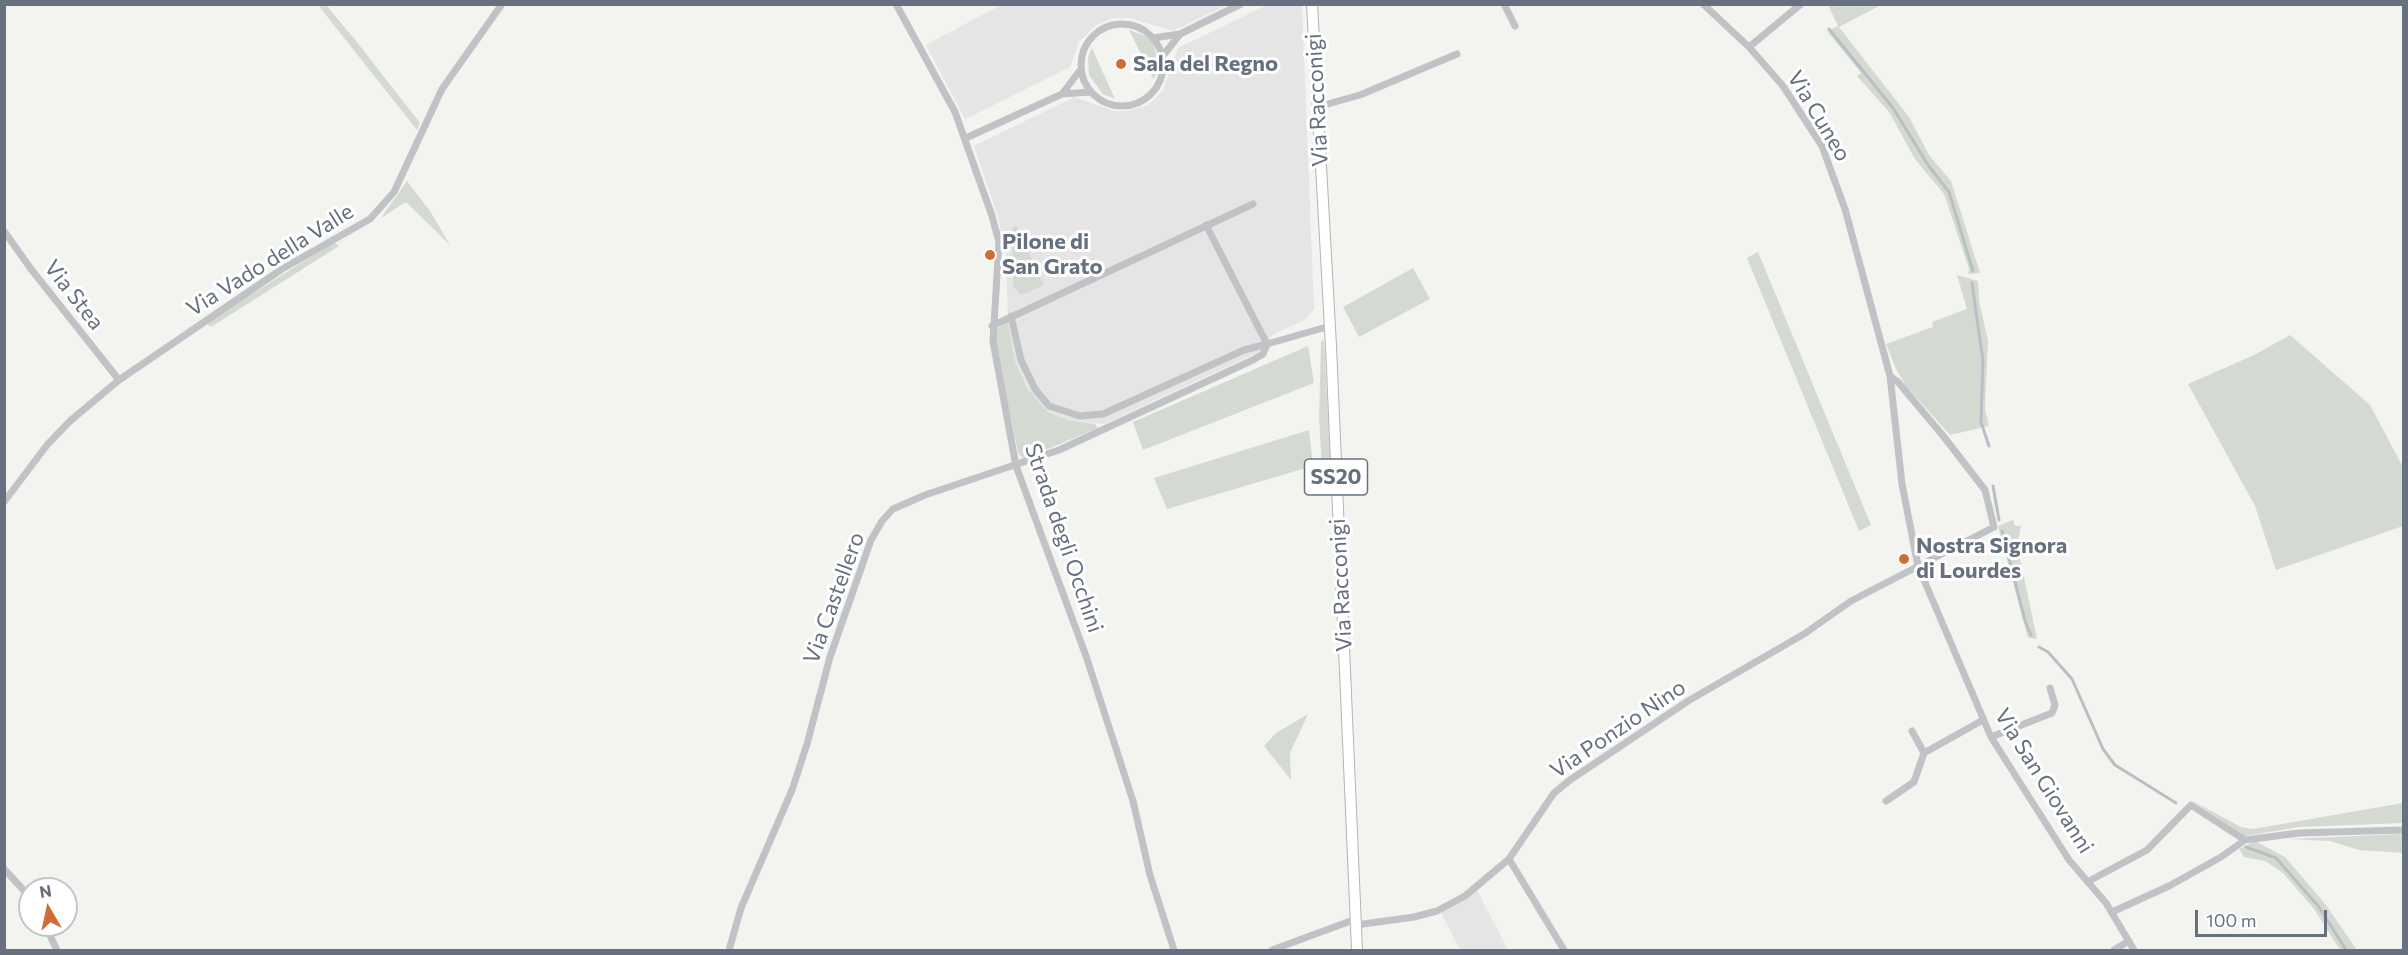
<!DOCTYPE html>
<style>
body{margin:0}
#map{position:relative;width:2408px;height:955px;overflow:hidden;background:#f3f4f0;font-family:Commissioner,sans-serif}
canvas{display:block}
.frame{position:absolute;inset:0;border:6px solid #66707e;pointer-events:none}
.north{position:absolute;left:18px;top:877px;width:60px;height:60px;box-sizing:border-box;background:#fff;border:2px solid #c2c6cb;border-radius:50%;rotate:351deg;font-size:16px;font-weight:700;line-height:24px;text-align:center;color:#66707e}
.north::after{content:'';display:block;margin:auto;width:21px;height:27px;background:#d06c34;clip-path:polygon(50% 0,100% 100%,50% 72%,0 100%)}
.scale{position:absolute;left:2195px;top:910px;width:132px;height:27px;box-sizing:border-box;border:3px solid #66707e;border-top:0;padding-left:8px;font-size:18px;line-height:21px;white-space:nowrap;color:#66707e;-webkit-text-stroke:4px #fff;paint-order:stroke}
</style>
<div id="map">
<canvas width="2408" height="955"></canvas>
<div class="frame"></div>
<div class="north">N</div>
<div class="scale">100 m</div>
</div>
<script>
const c = document.querySelector('canvas').getContext('2d');
c.lineJoin = 'round';
function fillPath(path, color) { c.fillStyle = color; c.fill(path, 'evenodd'); }
const shape = rows => new Path2D(rows.map(r => 'M' + r).join(''));
function stroke(path, color, width, dash) { c.strokeStyle = color; c.lineWidth = width; c.lineCap = dash ? 'butt' : 'round'; c.setLineDash(dash || []); c.stroke(path); }
function write(font, color, halo, rows, align = 'center') {
  c.font = font + ' Commissioner,sans-serif'; c.lineWidth = 6; c.setLineDash([]); c.textBaseline = 'middle'; c.strokeStyle = halo; c.fillStyle = color; for (const [text, x, y, turn = 0] of rows) {
    c.save(); c.translate(x, y); c.rotate((+turn || 0) * Math.PI / 180); c.textAlign = isNaN(turn) ? turn : align; if (halo) c.strokeText(text, 0, 0); c.fillText(text, 0, 0); c.restore();
  }
}
fillPath(shape([
 [1001,5,1001,4,1227,5,1173,31,1130,18,1112,18,1095,26,1079,42,1070,67,965,119,926,45],
 [1267,5,1302,5,1314,309,1305,320,1274,334,1259,352,1104,424,1067,420,1048,412,1027,388,1015,361,1008,322,1006,252,998,217,974,146,1074,97,1114,111,1128,111,1149,105,1163,90,1178,48],
 [1477,890,1508,950,1460,950,1441,913]
]), '#e4e5e4');
fillPath(shape([
 [318,5,326,5,357,42,420,123,417,130],
 [1828,5,1881,5,1839,27,1909,117,1929,155,1951,181,1980,273,1968,274,1969,269,1944,194,1915,159,1889,112,1857,76,1861,73,1827,31,1838,26],
 [1129,30,1146,36,1153,43,1159,62,1154,80],
 [1092,48,1115,99,1103,94,1089,75,1088,57],
 [407,181,430,211,450,245,406,202,381,218],
 [1016,225,1044,285,1025,294,1020,294,1013,286,1012,229],
 [334,242,339,246,211,327,206,323],
 [1758,252,1871,525,1859,531,1747,258],
 [1413,268,1430,299,1359,337,1343,307],
 [1957,275,1978,281,1979,300,1988,341,1985,409,1989,426,1950,435,1906,386,1896,369,1886,344,1933,327,1932,322,1967,309],
 [1008,322,1015,361,1027,388,1048,412,1067,420,1095,424,1098,428,1024,459,1018,453,996,346,996,329],
 [2290,335,2370,405,2403,467,2403,526,2276,570,2255,506,2188,384,2254,355],
 [1324,340,1330,458,1328,469,1322,468,1319,418,1321,342],
 [1308,346,1314,383,1143,450,1133,422],
 [1309,430,1313,466,1167,509,1154,478],
 [2013,520,2015,526,2021,526,2017,544,2037,639,2028,638,1998,526],
 [1308,714,1290,753,1291,780,1264,746,1276,733],
 [2193,801,2241,827,2253,829,2403,803,2403,823,2299,827,2245,836],
 [2403,834,2403,853,2359,850,2330,841,2288,839],
 [2255,841,2285,857,2326,905,2357,950,2340,950,2314,909,2283,873,2265,861,2244,857,2239,849]
]), '#d4dad2');
stroke(shape([
 [1829,29,1893,108,1928,165,1949,192,1973,271],
 [1972,283,1983,361,1981,422,1989,446],
 [1993,486,1999,520],
 [2002,531,2025,621,2031,635],
 [2039,647,2048,652,2072,679,2103,749,2115,765,2176,803],
 [2246,847,2276,858,2319,907,2346,950]
]), '#b8c0c5', 3);
const primary = shape([
 [1312,4,1331,346,1357,950]
]);
stroke(primary, '#b1b4b8', 12);
stroke(shape([
 [896,4,955,112,992,216,999,242,993,341,1016,466,1086,656,1133,801,1150,875,1174,950],
 [1504,4,1515,26],
 [1703,4,1749,47,1783,86,1822,146,1845,209,1890,376,1902,484,1918,566,1991,737,2069,860,2106,903,2134,950],
 '1081 65a41 41 0 1 1 82 0a41 41 0 1 1-82 0Z',
 [1153,38,1180,34,1241,4],
 [1749,47,1801,4],
 [1162,57,1180,34],
 [1062,94,1081,69],
 [1317,107,1360,95,1457,54],
 [966,138,1062,94,1091,92],
 [4,231,31,269,119,380],
 [1011,316,1021,360,1035,389,1049,406,1080,416,1103,414,1244,350,1267,344,1206,225],
 [992,326,1253,204],
 [4,502,47,445,70,421,119,380,282,269,370,219,394,192,442,89,502,4],
 [1991,737,2052,713,2055,705,2050,688],
 [1924,753,1983,720],
 [1886,801,1914,782,1924,753,1912,731],
 [1509,859,1564,950],
 [4,869,30,897],
 [2089,881,2147,850,2191,805,2245,840],
 [2112,912,2169,886,2221,857,2245,840,2299,833,2404,830],
 [45,925,57,950],
 [1356,925,1414,917,1437,911,1465,896,1509,859,1554,793,1570,780,1688,701,1804,634,1851,601,1994,527,1985,490,1944,437,1898,382,1890,376],
 [729,950,741,908,792,790,807,744,830,657,871,540,882,521,893,509,925,495,1059,450,1253,360,1263,354,1267,344,1330,326],
 [1272,950,1356,919],
 [2114,950,2129,941]
]), '#c0c2c5', 7);
stroke(primary, '#fff', 10);
for (const [x, y, r, color] of [
 [1121,64,6,"#d06c34"],
 [990,255,6,"#d06c34"],
 [1904,559,6,"#d06c34"]
]) { const dot = new Path2D(); dot.arc(x, y, r, 0, 2 * Math.PI); c.fillStyle = color; c.fill(dot); stroke(dot, '#fff', 2); }
for (const [x, y, w] of [
 [1336,477,63]
]) { const box = new Path2D(); box.roundRect(x - w / 2, y - 18, w, 36, 4.5); c.fillStyle = '#fff'; c.fill(box); stroke(box, '#66707e', 1.5); }
write('bold 21px', '#66707e', null, [
 ["SS20",1336,477]
]);
write('bold 22px', '#66707e', '#fff', [
 ["Sala del Regno",1133,64],
 ["Pilone di",1002,242],
 ["San Grato",1002,267],
 ["Nostra Signora",1916,546],
 ["di Lourdes",1916,571]
], 'left');
write('22px', '#66707e', '#fff', [
 ["Via Racconigi",1317,100,-93],
 ["Via Cuneo",1819,116,59],
 ["Via Vado della Valle",270,260,-32],
 ["Via Stea",74,295,52],
 ["Strada degli Occhini",1064,538,71],
 ["Via Racconigi",1341,585,-93],
 ["Via Castellero",834,598,-70],
 ["Via Ponzio Nino",1618,729,-34],
 ["Via San Giovanni",2044,781,58]
]);
</script>
